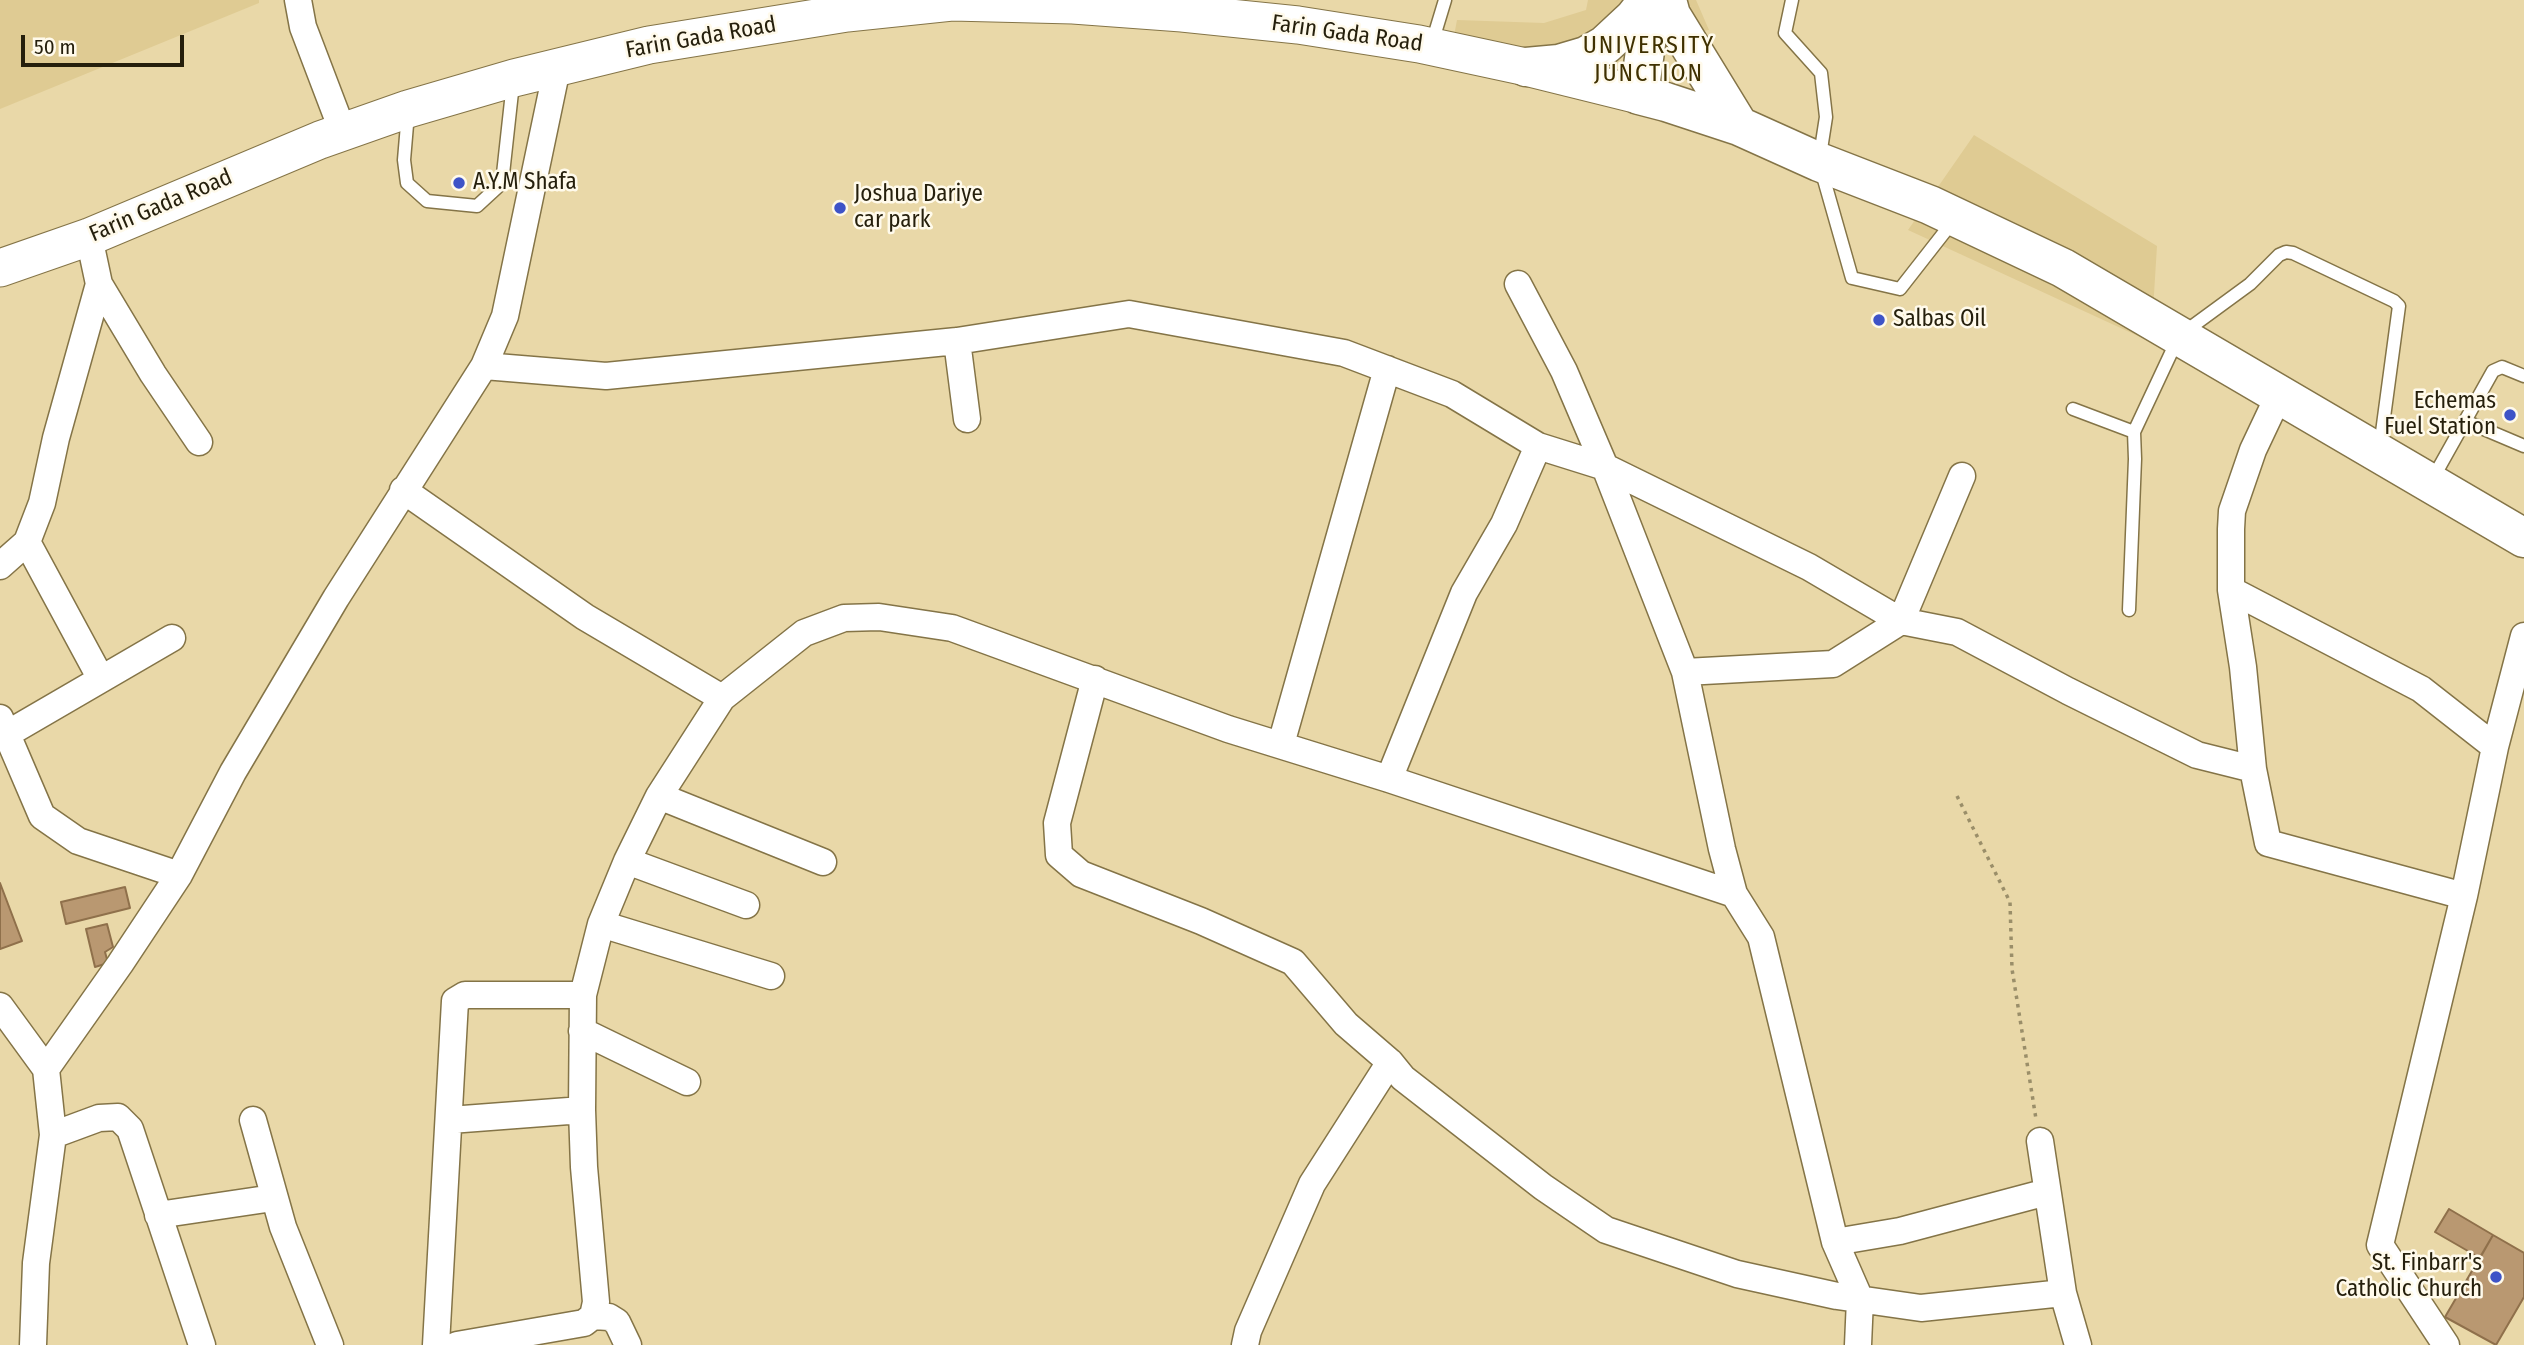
<!DOCTYPE html>
<style>
body{margin:0}
#map{position:relative;width:2524px;height:1345px;overflow:hidden;background:#e9d8a8;font-family:"Fira Sans Condensed",sans-serif}
canvas{display:block}
.scale{position:absolute;left:21px;top:35px;width:163px;height:32px;box-sizing:border-box;border:4px solid #251f0c;border-top:0;padding-left:9px;font-size:21px;line-height:24px;white-space:nowrap;color:#251f0c;-webkit-text-stroke:5px #fffaeb;paint-order:stroke}
</style>
<div id="map">
<canvas width="2524" height="1345"></canvas>
<div class="scale">50 m</div>
</div>
<script>
const c = document.querySelector('canvas').getContext('2d');
c.lineJoin = 'round';
function fillPath(path, color) { c.fillStyle = color; c.fill(path, 'evenodd'); }
const shape = rows => new Path2D(rows.map(r => 'M' + r).join(''));
function stroke(path, color, width, dash) { c.strokeStyle = color; c.lineWidth = width; c.lineCap = dash ? 'butt' : 'round'; c.setLineDash(dash || []); c.stroke(path); }
function write(font, color, halo, rows, align = 'center') {
  c.font = font + ' "Fira Sans Condensed",sans-serif'; c.lineWidth = 5; c.setLineDash([]); c.textBaseline = 'middle'; c.strokeStyle = halo; c.fillStyle = color; for (const [text, x, y, turn = 0] of rows) {
    c.save(); c.translate(x, y); c.rotate((+turn || 0) * Math.PI / 180); c.textAlign = isNaN(turn) ? turn : align; if (halo) c.strokeText(text, 0, 0); c.fillText(text, 0, 0); c.restore();
  }
}
fillPath(shape([
 [0,0,259,0,259,3,0,109],
 [1588,0,1696,0,1709,30,1540,58,1453,41,1457,20,1544,23,1586,10],
 [1974,135,2157,246,2151,342,1908,230]
]), '#dfcb93');
const building = shape([
 [0,883,22,941,0,949,0,883],
 [125,887,130,908,66,924,61,902,125,887],
 [107,924,113,947,105,952,108,963,95,967,86,929,107,924],
 [2449,1209,2493,1235,2480,1258,2435,1232,2449,1209],
 [2493,1235,2524,1253,2524,1297,2496,1345,2445,1317,2493,1235]
]);
fillPath(building, '#b99871');
stroke(building, '#8f704b', 2);
const lane = shape([
 [1792,0,1785,33,1821,73,1826,117,1819,162,1852,278,1900,289,1954,220],
 [1432,43,1445,0],
 [408,113,404,160,407,183,427,201,477,206,502,183,513,83],
 [2073,409,2134,432],
 [2465,421,2524,446],
 [2432,480,2493,371,2502,367,2524,376],
 [2129,610,2135,459,2134,432,2179,336,2250,284,2279,255,2286,252,2293,253,2394,301,2399,306,2380,447]
]);
const street = shape([
 [298,0,303,27,343,132],
 [89,237,99,284,153,374,199,442],
 [1518,284,1564,371,1605,467,1809,567,1901,621,1957,632,2068,691,2197,755,2253,769,2268,843,2464,896,2380,1245,2446,1345],
 [957,341,967,419],
 [484,366,606,376,957,341,1129,314,1344,353,1452,394,1538,446,1605,467,1685,672,1722,849,1734,894,1761,937,1835,1242,1860,1299,1858,1345],
 [403,490,585,617,722,698,659,796,627,861,601,924,583,995,582,1110,584,1167,596,1302,593,1316,584,1323,457,1345],
 [27,542,101,679],
 [0,566,27,542,42,503,56,438,99,284],
 [2231,590,2421,689,2495,747],
 [1685,672,1833,664,1901,621,1962,476],
 [1095,679,1057,823,1059,855,1081,874,1201,921,1293,962,1346,1024,1390,1062,1403,1078,1543,1187,1606,1230,1737,1274,1837,1296,1921,1308,2063,1293,2078,1345],
 [722,698,804,633,844,618,879,617,952,628,1228,729,1389,779,1734,894],
 [0,718,42,816,78,841,179,875],
 [7,734,172,638],
 [1281,744,1387,369],
 [2253,769,2243,667,2231,590,2231,529,2232,511,2253,450,2279,395],
 [1389,779,1464,593,1504,524,1538,446],
 [659,796,823,862],
 [627,861,746,905],
 [2464,896,2495,747,2524,636],
 [601,924,771,976],
 [0,1006,46,1069],
 [582,1031,687,1082],
 [253,1120,283,1227,330,1345],
 [450,1120,582,1110],
 [53,1135,99,1118,118,1117,130,1129,202,1345],
 [2040,1141,2063,1293],
 [158,1215,273,1198],
 [1835,1242,1900,1231,2047,1192],
 [593,1316,609,1317,617,1322,628,1345],
 [33,1345,36,1263,53,1135,46,1069,120,964,179,875,233,772,336,598,484,366,505,316,557,68],
 [436,1345,455,1001,465,995,583,995],
 [1245,1345,1248,1331,1312,1184,1390,1062]
]);
const secondary = shape([
 [0,268,89,237,320,140,408,109,514,78,649,45,847,13,952,2,1073,5,1182,13,1298,25,1419,44,1526,67,1639,95]
]);
const highway = shape([
 [1652,0,1639,95,1666,102,1739,126,1819,162,1930,205,2063,268,2524,538],
 [1667,0,1671,15,1739,126],
 [1526,67,1559,64,1586,56,1605,45,1634,18,1648,0]
]);
stroke(lane, '#847447', 15);
stroke(street, '#847447', 29);
stroke(secondary, '#847447', 39);
stroke(highway, '#847447', 41);
stroke(shape([
 [1957,796,2010,902,2012,969,2036,1119]
]), '#9a8e69', 3.5, [3.5, 5]);
stroke(lane, '#fff', 12);
stroke(street, '#fff', 26);
stroke(secondary, '#fff', 37);
stroke(highway, '#fff', 38);
for (const [x, y, r, color] of [
 [459,183,7,"#3e53c7"],
 [840,208,7,"#3e53c7"],
 [1879,320,7,"#3e53c7"],
 [2510,415,7,"#3e53c7"],
 [2496,1277,7,"#3e53c7"]
]) { const dot = new Path2D(); dot.arc(x, y, r, 0, 2 * Math.PI); c.fillStyle = color; c.fill(dot); stroke(dot, '#fffaeb', 2.5); }
write('23px', '#251f0c', '#fffaeb', [
 ["Farin Gada Road",1347,34,8],
 ["Farin Gada Road",701,38,-10],
 ["Farin Gada Road",161,206,-23]
]);
write('23px', '#251f0c', '#fffaeb', [
 ["A.Y.M Shafa",473,183],
 ["Joshua Dariye",854,195],
 ["car park",854,221],
 ["Salbas Oil",1893,320],
 ["Echemas",2496,402,"right"],
 ["Fuel Station",2496,428,"right"],
 ["St. Finbarr's",2482,1264,"right"],
 ["Catholic Church",2482,1290,"right"]
], 'left');
c.letterSpacing = '2px';
write('24px', '#3f3000', '#fffaeb', [
 ["UNIVERSITY",1649,46],
 ["JUNCTION",1649,74]
]);
c.letterSpacing = '0px';
</script>
